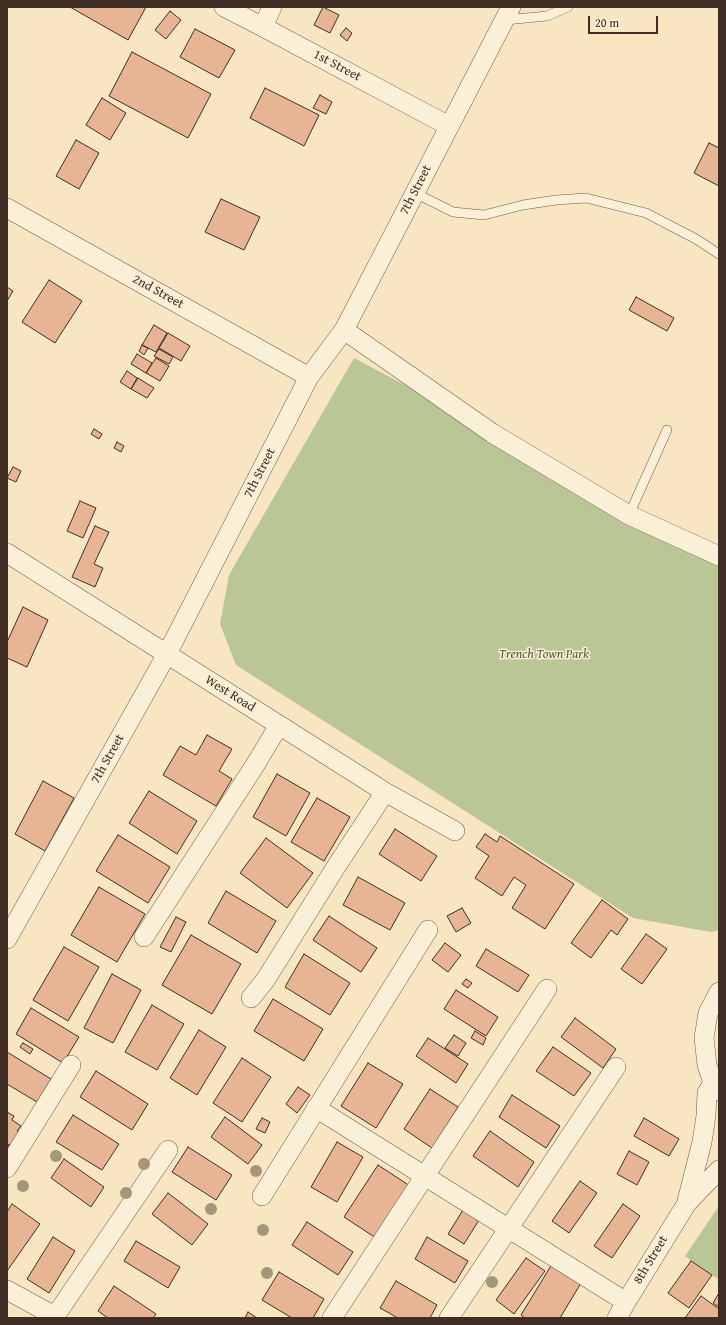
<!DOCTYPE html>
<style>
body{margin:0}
#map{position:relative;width:726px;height:1325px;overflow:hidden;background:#f7e6c1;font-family:"Gentium Book Plus",serif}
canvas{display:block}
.frame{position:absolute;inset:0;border:8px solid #402e25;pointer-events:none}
.scale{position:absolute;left:588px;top:16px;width:70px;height:18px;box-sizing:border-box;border:2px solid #402e25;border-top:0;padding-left:5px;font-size:12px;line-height:14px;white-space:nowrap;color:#402e25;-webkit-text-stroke:3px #faefd7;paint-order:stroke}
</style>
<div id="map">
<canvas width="726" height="1325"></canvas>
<div class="frame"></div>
<div class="scale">20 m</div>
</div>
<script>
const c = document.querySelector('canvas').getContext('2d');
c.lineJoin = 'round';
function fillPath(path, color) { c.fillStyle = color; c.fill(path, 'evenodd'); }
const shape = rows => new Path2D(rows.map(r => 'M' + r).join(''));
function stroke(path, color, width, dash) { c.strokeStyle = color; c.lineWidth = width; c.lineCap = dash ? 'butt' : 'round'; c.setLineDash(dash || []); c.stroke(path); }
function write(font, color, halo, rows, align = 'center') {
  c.font = font + ' "Gentium Book Plus",serif'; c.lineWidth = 3; c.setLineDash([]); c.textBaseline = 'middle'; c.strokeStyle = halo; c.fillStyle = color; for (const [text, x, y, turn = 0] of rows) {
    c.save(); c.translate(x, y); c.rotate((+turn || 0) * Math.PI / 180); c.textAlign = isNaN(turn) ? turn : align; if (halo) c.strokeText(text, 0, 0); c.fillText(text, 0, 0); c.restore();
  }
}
fillPath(shape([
 [354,358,719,551,719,930,711,932,633,918,236,665,220,624,229,575],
 [719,1206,719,1279,712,1275,685,1256]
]), '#bac695');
const building = shape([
 [70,7,146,7,128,40,70,7],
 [323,7,339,15,330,33,314,25,323,7],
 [170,11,181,20,166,39,155,30,170,11],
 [346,28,352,33,347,41,340,35,346,28],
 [195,29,235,50,219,78,180,57,195,29],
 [132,52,211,94,188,138,109,96,132,52],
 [265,88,319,115,304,146,250,118,265,88],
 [320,95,332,102,326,114,313,108,320,95],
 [102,98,126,113,110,140,86,125,102,98],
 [76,140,99,153,79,189,56,176,76,140],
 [709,143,719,148,719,186,694,173,709,143],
 [221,199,260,217,244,250,205,232,221,199],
 [49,280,82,301,55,343,22,322,49,280],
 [7,287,13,291,7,301,7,287],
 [636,297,674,318,667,331,629,310,636,297],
 [154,325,167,333,156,352,142,345,154,325],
 [168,333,190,346,181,361,159,348,168,333],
 [142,345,148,348,144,355,139,351,142,345],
 [159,349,173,357,169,364,154,356,159,349],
 [137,354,152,363,146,373,131,364,137,354],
 [156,358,169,366,160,381,146,373,156,358],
 [127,371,137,378,131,389,120,382,127,371],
 [138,378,154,388,147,398,131,389,138,378],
 [94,429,102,434,99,439,91,434,94,429],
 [117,442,124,446,121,452,114,448,117,442],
 [13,467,21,471,16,482,7,478,13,467],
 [80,501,96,508,83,538,67,531,80,501],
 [95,526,109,532,94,564,103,568,95,587,72,577,95,526],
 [23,607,48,620,27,667,7,658,7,642,23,607],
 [207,735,232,749,219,771,232,779,216,806,163,775,180,746,196,755,207,735],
 [277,774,310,793,286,836,253,817,277,774],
 [43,781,74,798,45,851,15,834,43,781],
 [149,791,197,821,177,854,129,823,149,791],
 [317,798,350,817,324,861,291,842,317,798],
 [395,829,437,856,421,881,379,854,395,829],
 [485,834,497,842,500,836,574,884,545,929,512,908,526,885,514,877,502,896,475,878,489,856,476,847,485,834],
 [118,835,170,867,148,903,96,871,118,835],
 [266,838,313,873,287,908,240,873,266,838],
 [358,877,405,903,390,930,343,905,358,877],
 [99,887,145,914,117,962,71,935,99,887],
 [226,891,276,921,257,953,208,923,226,891],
 [602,900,628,919,617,935,611,930,591,958,571,943,602,900],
 [462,908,471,923,456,932,447,916,462,908],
 [329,916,377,948,361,972,313,940,329,916],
 [176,917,186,922,171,952,160,947,176,917],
 [646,934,667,949,642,984,621,969,646,934],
 [191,935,241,964,212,1014,162,985,191,935],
 [445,943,461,955,448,972,432,960,445,943],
 [64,947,99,967,68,1021,33,1000,64,947],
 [486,949,529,975,518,992,476,966,486,949],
 [304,954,350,983,330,1015,285,987,304,954],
 [112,974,141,990,113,1043,84,1028,112,974],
 [466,979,472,983,468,988,462,984,466,979],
 [456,990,498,1017,486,1036,444,1009,456,990],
 [273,999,323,1029,304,1061,254,1031,273,999],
 [152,1005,184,1024,157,1070,125,1052,152,1005],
 [31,1008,79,1037,63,1063,16,1034,31,1008],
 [575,1018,616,1049,603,1068,561,1037,575,1018],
 [199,1030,226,1047,197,1095,170,1078,199,1030],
 [475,1031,486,1038,483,1045,471,1038,475,1031],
 [454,1035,466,1043,458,1056,445,1048,454,1035],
 [428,1038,468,1064,456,1083,416,1056,428,1038],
 [23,1043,33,1049,30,1054,20,1047,23,1043],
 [553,1047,591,1073,574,1096,536,1071,553,1047],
 [7,1052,51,1079,37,1102,7,1084,7,1052],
 [242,1058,271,1077,242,1122,213,1103,242,1058],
 [368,1063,403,1084,376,1128,341,1106,368,1063],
 [96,1071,148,1104,132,1130,80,1097,96,1071],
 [298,1087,310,1095,297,1113,286,1104,298,1087],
 [430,1089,458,1107,432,1148,404,1129,430,1089],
 [512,1095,560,1126,546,1148,499,1117,512,1095],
 [7,1112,14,1116,12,1120,21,1126,17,1131,21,1134,13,1147,9,1144,7,1149,7,1112],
 [73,1115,119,1144,102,1170,56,1142,73,1115],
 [225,1117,262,1145,248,1164,211,1137,225,1117],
 [262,1118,270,1122,265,1133,256,1129,262,1118],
 [644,1118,679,1139,669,1156,634,1136,644,1118],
 [490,1131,534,1162,518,1187,473,1156,490,1131],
 [337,1142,363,1157,337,1202,311,1187,337,1142],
 [188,1147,232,1175,216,1200,172,1172,188,1147],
 [629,1151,649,1162,637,1185,617,1174,629,1151],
 [64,1159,104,1187,91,1207,51,1178,64,1159],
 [378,1165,410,1186,376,1238,344,1217,378,1165],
 [580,1181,597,1193,569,1233,552,1221,580,1181],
 [168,1193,208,1224,192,1245,152,1214,168,1193],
 [12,1204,40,1224,7,1271,7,1212,12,1204],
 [623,1204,640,1216,612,1258,594,1246,623,1204],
 [463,1210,479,1220,464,1244,448,1234,463,1210],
 [307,1222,353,1252,338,1275,292,1245,307,1222],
 [53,1237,75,1251,49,1293,27,1279,53,1237],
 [427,1237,468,1261,455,1283,415,1259,427,1237],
 [136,1241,180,1267,168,1288,124,1261,136,1241],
 [526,1258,545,1271,514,1314,496,1300,526,1258],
 [691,1261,712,1275,689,1308,668,1293,691,1261],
 [552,1264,581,1283,560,1318,525,1318,521,1315,552,1264],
 [279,1272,324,1299,313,1318,292,1318,262,1300,279,1272],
 [396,1281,437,1305,430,1318,398,1318,380,1308,396,1281],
 [114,1286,156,1314,153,1318,108,1318,98,1311,114,1286],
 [719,1293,719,1307,713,1303,719,1293],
 [701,1296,719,1309,719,1318,685,1318,701,1296],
 [248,1312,257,1318,245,1318,248,1312]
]);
fillPath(building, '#e7b494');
stroke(building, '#402e25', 1);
const lane = shape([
 [505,20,547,16,568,7],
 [415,193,453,212,484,215,523,205,556,200,586,198,646,213,696,239,719,254],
 [629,515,667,430]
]);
const street = shape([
 [224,7,263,27,449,126],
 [263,27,272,7],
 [7,208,309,377],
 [344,330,492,433,629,515,719,556],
 [7,553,385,792,455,831],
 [144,937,257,762,279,725],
 [7,939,167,654,309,377,344,330,511,7],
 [719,992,708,1013,704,1038,707,1065,713,1083,719,1091],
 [251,998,266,979,334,870,385,792],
 [316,1108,626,1302],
 [7,1168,71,1065],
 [262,1196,428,930],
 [687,1201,702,1142,706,1116,707,1093,713,1083],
 [7,1290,49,1313,56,1313,60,1309,168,1150],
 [332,1318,547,989],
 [449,1318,616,1067],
 [617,1318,626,1302,687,1203,719,1170]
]);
stroke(lane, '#6e5c4c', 10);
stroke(street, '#6e5c4c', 20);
stroke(lane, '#faefd7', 9);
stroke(street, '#faefd7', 19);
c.fillStyle = '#a3967b';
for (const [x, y] of [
 [56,1156],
 [144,1164],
 [256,1171],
 [23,1186],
 [126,1193],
 [211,1209],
 [263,1230],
 [267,1273],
 [492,1282]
]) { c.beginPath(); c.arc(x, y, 6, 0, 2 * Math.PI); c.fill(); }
write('13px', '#402e25', '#faefd7', [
 ["1st Street",337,66,28],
 ["7th Street",416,190,-63],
 ["2nd Street",158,292,29],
 ["7th Street",260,473,-63],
 ["West Road",230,694,32],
 ["7th Street",108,759,-61],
 ["8th Street",651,1260,-59]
]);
write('italic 13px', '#5e5441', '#faefd7', [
 ["Trench Town Park",544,655]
]);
</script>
